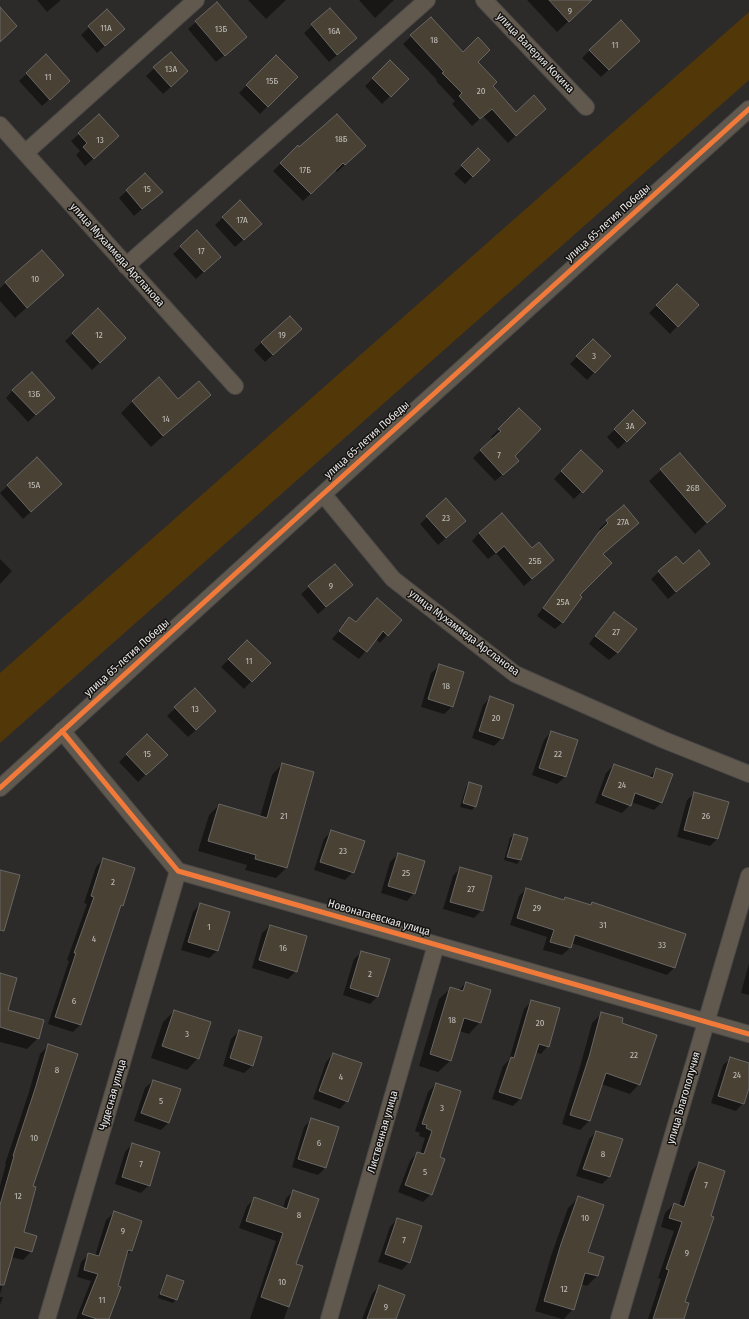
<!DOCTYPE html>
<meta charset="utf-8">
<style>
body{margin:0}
canvas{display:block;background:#2d2b29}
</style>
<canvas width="749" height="1319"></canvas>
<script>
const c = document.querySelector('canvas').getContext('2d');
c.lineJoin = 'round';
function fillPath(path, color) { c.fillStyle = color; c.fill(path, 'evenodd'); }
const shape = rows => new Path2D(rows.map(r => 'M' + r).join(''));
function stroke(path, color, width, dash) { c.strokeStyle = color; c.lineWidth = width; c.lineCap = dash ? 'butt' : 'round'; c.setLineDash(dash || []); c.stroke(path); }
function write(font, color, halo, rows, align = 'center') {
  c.font = font + ' "Fira Sans Condensed",sans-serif'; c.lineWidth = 3; c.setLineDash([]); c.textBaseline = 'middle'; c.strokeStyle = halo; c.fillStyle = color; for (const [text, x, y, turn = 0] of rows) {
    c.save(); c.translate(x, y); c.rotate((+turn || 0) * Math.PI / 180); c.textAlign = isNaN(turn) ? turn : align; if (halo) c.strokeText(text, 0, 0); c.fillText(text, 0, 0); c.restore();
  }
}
fillPath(shape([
 [749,12,749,80,0,743,0,673]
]), '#523709');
fillPath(shape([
 [37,0,61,0,47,12],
 [248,0,286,0,266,19],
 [359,0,394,0,375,18],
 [527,0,591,0,557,32],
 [217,3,238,44,216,62,188,29],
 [330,9,348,46,329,62,304,33],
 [107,10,124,29,97,53,81,35],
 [431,18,463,54,476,62,491,86,516,113,537,116,508,143,483,116,472,126,452,104,455,101,436,81,437,80,403,44],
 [639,41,601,77,582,58,590,50],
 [171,53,180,79,163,94,146,76],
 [46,56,62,88,42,106,19,81],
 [276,56,297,77,260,114,239,93],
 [390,62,407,79,382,104,365,86],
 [79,134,110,144,85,166,76,155,80,151,71,141],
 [298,147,299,148,357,154,337,172,335,170,303,201,273,171],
 [478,150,489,160,465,184,454,174],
 [145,174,162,192,134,216,119,198],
 [240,201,253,231,235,247,215,225],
 [181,247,212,264,196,279,173,254],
 [42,251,63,275,15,318,0,301,0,288],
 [677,285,697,305,670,334,649,313],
 [98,310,117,346,92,370,65,341],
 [293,336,265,362,254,350,262,342],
 [593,340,610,356,587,380,570,364],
 [13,390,46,405,28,422,6,398],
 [209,395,151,447,121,413,133,401,178,400],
 [519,409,513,456,510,468,495,481,473,458,493,439,491,437],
 [633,412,644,423,618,449,607,437],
 [581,451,602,471,574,499,554,479],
 [679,454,725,506,695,534,649,481],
 [37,459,53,492,23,519,0,493],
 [624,506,602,555,563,622,555,629,537,616,592,541,601,531,599,529],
 [427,517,457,528,438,545,420,524],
 [479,533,532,549,553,560,524,586,496,553,488,559,472,541],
 [0,559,12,571,0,584],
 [701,571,668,599,651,579,659,572],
 [352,585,318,614,301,594,309,587],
 [369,607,387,635,380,643,376,639,359,659,332,639,349,619,355,623],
 [615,613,635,629,617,653,609,660,589,644,607,620],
 [247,641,269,663,244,689,221,667],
 [439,666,462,673,452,707,444,714,421,707,431,673],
 [195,690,208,719,188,737,167,716],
 [490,698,502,738,494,746,472,738,483,705],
 [551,732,565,777,557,784,532,775,544,740],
 [147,735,166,755,138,782,119,762],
 [282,764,286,868,276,878,245,870,247,865,198,851,209,815,219,805,260,817,272,775],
 [614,765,649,777,657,769,672,774,661,803,654,810,631,802,630,805,622,813,595,803,606,773],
 [469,783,475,806,472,810,460,807,466,787],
 [695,793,728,802,717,839,710,846,677,837,687,800],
 [332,831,353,872,345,880,314,870,324,839],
 [514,835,527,839,520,860,517,864,504,860,510,838],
 [398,854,414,893,407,901,381,893,390,862],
 [103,859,122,905,119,909,80,1025,73,1032,48,1024,69,961,67,960,87,904,84,903,96,867],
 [460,868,482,910,474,918,443,909,453,876],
 [526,889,563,900,565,898,590,906,592,903,675,967,667,975,571,943,570,948,562,955,543,950,547,937,510,925,519,896],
 [200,904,228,913,217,951,209,958,181,950,193,912],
 [270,926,296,971,288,979,252,968,262,933],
 [362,952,378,996,370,1004,343,995,354,959],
 [749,963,749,995,741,993],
 [0,974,6,1010,38,1038,27,1049,0,1042],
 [466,983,480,1022,469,1034,459,1031,450,1061,438,1072,419,1066,439,999,451,988,459,990],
 [532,1001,548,1046,541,1054,535,1052,520,1099,513,1106,492,1099,503,1066,509,1060,524,1009],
 [174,1011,198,1058,187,1070,151,1058,163,1022],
 [602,1013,620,1023,639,1084,630,1094,601,1084,589,1121,580,1130,562,1124,580,1067,592,1023],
 [239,1031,252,1066,244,1073,223,1066,231,1039],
 [48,1046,32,1187,23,1233,36,1236,31,1252,23,1260,11,1257,0,1294,0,1186,6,1164,5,1164,28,1095,40,1054],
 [333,1054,347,1101,340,1109,313,1099,326,1062],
 [731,1058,749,1064,749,1085,743,1103,736,1111,711,1103,723,1065],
 [153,1081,168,1123,161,1130,134,1121,145,1088],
 [436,1084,438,1157,431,1194,423,1202,398,1192,410,1161,417,1153,420,1154,425,1138,419,1136,420,1133,415,1131,428,1092],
 [312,1119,325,1168,318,1175,292,1167,304,1127],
 [596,1132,609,1177,602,1184,576,1176,589,1139],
 [132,1144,149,1185,141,1193,115,1184,125,1152],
 [699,1163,683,1319,648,1319,661,1279,658,1278,674,1231,661,1227,665,1213,674,1204,679,1206,690,1172],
 [294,1191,295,1265,302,1267,284,1319,250,1319,276,1241,239,1228,247,1206,254,1199,283,1208,286,1198],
 [579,1197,586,1253,597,1276,587,1286,581,1284,573,1309,564,1319,562,1319,535,1311,551,1256,568,1208],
 [114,1213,131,1251,125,1256,107,1319,76,1319,91,1281,77,1277,81,1262,89,1254,95,1256,106,1220],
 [397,1219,409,1262,402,1270,378,1262,390,1227],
 [168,1276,176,1299,173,1303,158,1298,164,1280],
 [379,1286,395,1319,362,1319,372,1294],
 [0,1297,3,1297,0,1305]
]), '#0007');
const building = shape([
 [549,0,592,0,569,22,549,0],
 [217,2,247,37,225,56,195,21,217,2],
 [0,7,17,26,0,42,0,7],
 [330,8,357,38,337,55,311,24,330,8],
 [107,9,125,29,105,46,88,26,107,9],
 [431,17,463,52,478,37,490,50,478,62,497,82,493,86,516,112,534,95,546,109,516,136,492,109,480,119,459,96,462,93,442,73,444,72,410,35,431,17],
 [621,20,640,41,609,70,589,50,621,20],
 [171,52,188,71,171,87,153,67,171,52],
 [46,54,70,81,50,100,26,73,46,54],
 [276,55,298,77,268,107,246,85,276,55],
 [390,60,409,79,391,97,372,78,390,60],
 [99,114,119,136,94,159,83,147,87,143,78,133,99,114],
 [337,114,366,146,345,165,343,163,311,194,280,163,298,145,299,147,337,114],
 [478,148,490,160,473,177,461,165,478,148],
 [145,173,163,192,142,209,126,190,145,173],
 [240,200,262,224,244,240,222,217,240,200],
 [197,230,221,257,204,272,180,246,197,230],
 [42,250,64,275,27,308,5,282,42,250],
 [677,284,699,305,678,327,656,305,677,284],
 [98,308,126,338,100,363,72,333,98,308],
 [290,316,302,329,273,355,261,342,290,316],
 [593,339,611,356,595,373,576,356,593,339],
 [32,372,55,398,36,415,12,390,32,372],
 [159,377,178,399,199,381,211,395,163,436,132,401,159,377],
 [519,408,541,429,515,456,519,461,503,475,480,450,501,431,498,429,519,408],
 [633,410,646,423,627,442,614,429,633,410],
 [581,450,603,471,583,493,561,471,581,450],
 [680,453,726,506,707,523,660,469,680,453],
 [37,457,62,484,31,512,7,485,37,457],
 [446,498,466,521,446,538,426,516,446,498],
 [624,505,639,523,603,554,612,563,580,595,582,597,563,623,543,608,599,532,608,523,606,520,624,505],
 [502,513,532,548,539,542,554,560,532,579,504,546,496,553,479,533,502,513],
 [699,550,710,564,676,592,658,571,676,556,683,564,699,550],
 [335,564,353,585,326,607,308,586,335,564],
 [377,598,402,620,388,636,383,631,367,652,339,631,349,617,356,622,377,598],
 [614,612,637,629,618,653,595,636,614,612],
 [247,640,271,663,252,682,228,659,247,640],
 [439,664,464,672,453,707,428,699,439,664],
 [195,688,216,711,196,730,174,707,195,688],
 [490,696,514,705,503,739,479,731,490,696],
 [551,731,578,740,566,777,539,768,551,731],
 [147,734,168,755,146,775,126,754,147,734],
 [282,763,314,772,287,868,255,859,256,855,208,841,219,804,267,818,282,763],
 [614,764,653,778,656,768,673,774,662,803,635,793,631,806,602,795,614,764],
 [469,782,482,786,476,807,463,803,469,782],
 [694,792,729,802,718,839,684,830,694,792],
 [331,830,365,841,354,873,320,862,331,830],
 [514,834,528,838,521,860,507,857,514,834],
 [398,853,425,861,415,894,388,886,398,853],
 [103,858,135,868,123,906,121,905,81,1025,55,1017,76,953,74,953,94,897,91,896,103,858],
 [460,867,492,876,483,911,450,902,460,867],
 [0,870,20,875,4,931,0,930,0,870],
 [526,888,564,900,565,897,591,905,592,902,686,934,675,968,575,935,571,948,550,942,554,930,517,918,526,888],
 [200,903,230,912,218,951,188,942,200,903],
 [270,925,307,936,297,972,259,960,270,925],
 [361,951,390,959,378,997,350,988,361,951],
 [0,973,17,978,8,1010,44,1020,39,1039,0,1027,0,973],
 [466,982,491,990,481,1023,464,1018,451,1061,430,1054,450,987,463,991,466,982],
 [531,1000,560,1008,549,1047,539,1044,521,1099,499,1092,511,1057,514,1058,531,1000],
 [174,1010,211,1022,199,1059,162,1046,174,1010],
 [601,1012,623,1018,622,1023,657,1035,640,1085,606,1073,590,1121,570,1115,589,1057,601,1012],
 [239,1030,262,1037,253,1066,230,1058,239,1030],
 [48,1044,78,1054,33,1186,36,1187,24,1232,37,1236,32,1252,15,1247,4,1285,0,1285,0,1205,14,1156,13,1156,36,1086,48,1044],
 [333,1053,362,1063,348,1102,319,1091,333,1053],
 [730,1057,749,1063,749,1088,744,1104,718,1096,730,1057],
 [153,1080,181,1089,169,1123,141,1113,153,1080],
 [436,1083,461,1091,440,1157,445,1159,432,1195,405,1185,417,1152,424,1154,432,1131,426,1128,427,1125,422,1124,436,1083],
 [311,1118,339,1127,326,1168,298,1159,311,1118],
 [596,1131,623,1139,610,1177,583,1169,596,1131],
 [132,1143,160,1152,150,1186,122,1177,132,1143],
 [699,1162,725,1171,711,1216,714,1217,685,1302,689,1303,684,1319,653,1319,669,1270,666,1269,682,1222,669,1218,674,1203,684,1207,699,1162],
 [293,1190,319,1199,296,1264,303,1266,289,1307,261,1297,283,1233,246,1221,254,1197,287,1209,293,1190],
 [578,1196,604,1205,588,1252,604,1257,598,1276,585,1273,574,1310,544,1301,561,1244,578,1196],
 [114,1211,142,1221,132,1251,128,1250,118,1286,121,1287,109,1319,97,1319,82,1314,98,1274,84,1270,88,1253,99,1256,114,1211],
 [397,1218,422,1226,410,1263,385,1254,397,1218],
 [167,1275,184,1281,177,1300,160,1294,167,1275],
 [379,1285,405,1295,396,1319,367,1319,379,1285]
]);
fillPath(building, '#484134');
stroke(building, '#686664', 1);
const minor = shape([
 [484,0,586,107],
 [0,125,235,386],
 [25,153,196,0],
 [126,266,427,0],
 [323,494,393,579,515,674,664,740,749,774],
 [62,731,178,871,749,1034],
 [0,788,323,494,749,109],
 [47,1319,178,871],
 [329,1319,436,945],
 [619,1319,749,876]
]);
stroke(minor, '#4a4948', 18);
stroke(minor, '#61584e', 16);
stroke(shape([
 [62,731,178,871,749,1034],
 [0,788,323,494,749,109]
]), '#f17a3a', 5);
write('9px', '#c1beb9', null, [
 ["9",570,11],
 ["11А",106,28],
 ["13Б",221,29],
 ["16А",334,31],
 ["18",434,40],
 ["11",615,45],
 ["13А",171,69],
 ["11",48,77],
 ["15Б",272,81],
 ["20",481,91],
 ["18Б",341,139],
 ["13",100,140],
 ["17Б",305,170],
 ["15",147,189],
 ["17А",242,220],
 ["17",201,251],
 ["10",35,279],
 ["12",99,335],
 ["19",282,335],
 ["3",594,356],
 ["13Б",34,394],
 ["14",166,419],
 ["3А",630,426],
 ["7",499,455],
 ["15А",34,485],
 ["26В",693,488],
 ["23",446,518],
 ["27А",623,522],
 ["25Б",535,561],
 ["9",331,586],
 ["25А",563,602],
 ["27",616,632],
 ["11",249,661],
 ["18",446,686],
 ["13",195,709],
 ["20",496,718],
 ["15",147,754],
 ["22",558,754],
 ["24",622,785],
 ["21",284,816],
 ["26",706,816],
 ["23",343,851],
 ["25",406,873],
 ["2",113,882],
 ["27",471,889],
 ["29",537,908],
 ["31",603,925],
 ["1",209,927],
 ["4",94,939],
 ["33",662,945],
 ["16",283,948],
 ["2",370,974],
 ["6",74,1001],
 ["18",452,1020],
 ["20",540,1023],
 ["3",187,1034],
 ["22",634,1055],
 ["8",57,1070],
 ["24",737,1075],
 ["4",341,1077],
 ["5",161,1101],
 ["3",442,1108],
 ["10",34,1138],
 ["6",319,1143],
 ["8",603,1154],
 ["7",141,1164],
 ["5",425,1172],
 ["7",706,1185],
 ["12",18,1196],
 ["8",299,1215],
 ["10",585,1218],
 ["9",123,1231],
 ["7",404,1240],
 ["9",687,1253],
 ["10",282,1282],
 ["12",564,1289],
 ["11",102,1300],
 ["9",386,1307]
]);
write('11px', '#e9e7e5', '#151412', [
 ["улица Валерия Кокина",535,53,46],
 ["улица 65-летия Победы",608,223,-42],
 ["улица Мухаммеда Арсланова",117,255,48],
 ["улица 65-летия Победы",367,440,-42],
 ["улица Мухаммеда Арсланова",464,633,37],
 ["улица 65-летия Победы",127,658,-42],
 ["Новонагаевская улица",379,918,16],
 ["Чудесная улица",113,1095,-74],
 ["улица Благополучия",684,1098,-74],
 ["Лиственная улица",383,1132,-74]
]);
</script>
